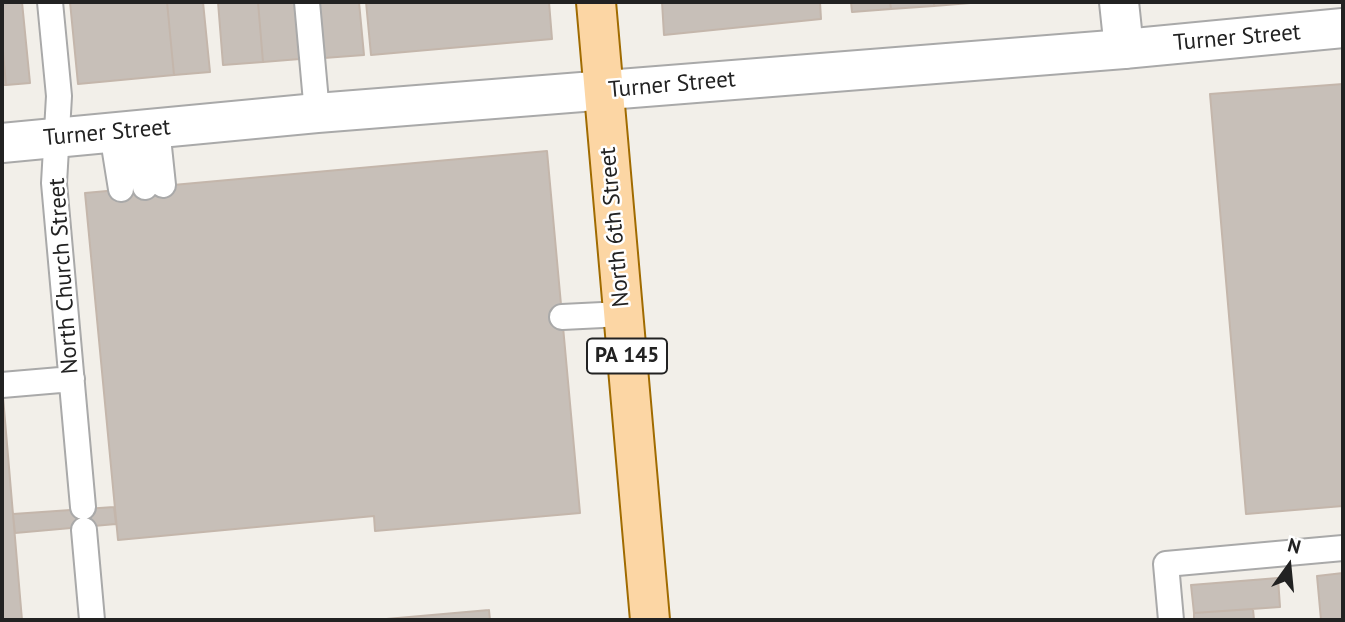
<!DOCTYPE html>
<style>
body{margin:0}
#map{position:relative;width:1345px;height:622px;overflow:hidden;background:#f2efe9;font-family:"PT Sans",sans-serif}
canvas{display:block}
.frame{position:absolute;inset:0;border:4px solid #222;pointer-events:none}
.north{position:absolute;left:1254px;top:531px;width:70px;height:70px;-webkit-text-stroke:5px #fff;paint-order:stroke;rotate:15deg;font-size:19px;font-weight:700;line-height:28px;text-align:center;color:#222}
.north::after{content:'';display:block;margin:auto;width:24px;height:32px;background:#222;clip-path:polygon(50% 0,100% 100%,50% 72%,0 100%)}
</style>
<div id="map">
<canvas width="1345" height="622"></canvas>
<div class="frame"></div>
<div class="north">N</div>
</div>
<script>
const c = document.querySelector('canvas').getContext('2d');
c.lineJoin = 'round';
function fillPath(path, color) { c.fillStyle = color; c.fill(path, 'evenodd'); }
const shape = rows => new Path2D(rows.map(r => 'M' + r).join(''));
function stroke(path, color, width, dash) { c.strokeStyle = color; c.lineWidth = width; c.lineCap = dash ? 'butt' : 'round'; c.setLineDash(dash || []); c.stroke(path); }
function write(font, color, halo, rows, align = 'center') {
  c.font = font + ' "PT Sans",sans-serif'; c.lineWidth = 5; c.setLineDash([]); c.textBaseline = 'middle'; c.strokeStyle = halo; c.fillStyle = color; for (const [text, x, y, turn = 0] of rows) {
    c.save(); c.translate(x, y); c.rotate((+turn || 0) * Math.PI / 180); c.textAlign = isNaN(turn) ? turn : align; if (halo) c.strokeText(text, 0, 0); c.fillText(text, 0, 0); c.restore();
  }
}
const building = shape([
 [2,2,22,2,30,83,6,85,2,41,2,2],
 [70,2,167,2,174,75,78,84,70,2],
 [167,2,203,2,210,72,174,75,167,2],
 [218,2,258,2,263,62,223,65,218,2],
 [258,2,295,2,300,59,263,62,258,2],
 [318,2,359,2,364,55,324,58,318,2],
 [366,2,549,2,552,39,371,55,366,2],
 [662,2,820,2,821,19,664,35,662,2],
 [851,2,890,2,891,9,852,12,851,2],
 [890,2,934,2,934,6,891,9,890,2],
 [934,2,970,2,970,3,934,6,934,2],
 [2,41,6,85,2,85,2,41],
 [1343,84,1343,506,1246,514,1210,94,1343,84],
 [547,151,580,513,375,531,374,516,118,540,85,193,547,151],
 [2,397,3,397,22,620,2,620,2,397],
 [114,507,116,524,15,533,13,514,114,507],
 [1343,573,1343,620,1321,620,1317,576,1343,573],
 [1278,578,1280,607,1194,613,1191,585,1278,578],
 [1253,609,1254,620,1194,620,1194,613,1253,609],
 [489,610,490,620,375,620,489,610]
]);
fillPath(building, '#c7bfb8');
stroke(building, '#c4b6ab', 2);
const service = shape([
 [50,2,59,96,54,183,83,507],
 [307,2,317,113],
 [157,128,163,185],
 [135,130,145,187],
 [112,133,121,189],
 [562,317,623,314],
 [2,385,72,379],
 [84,530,92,620],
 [1171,620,1166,564,1343,548]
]);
const minor = shape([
 [1119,2,1124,49]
]);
const tertiary = shape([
 [2,143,317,113,1124,49,1343,28]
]);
const primary = shape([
 [596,2,650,620]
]);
stroke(service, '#a9a9a9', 28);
stroke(minor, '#a9a9a9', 42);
stroke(tertiary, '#a9a9a9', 42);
stroke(primary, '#a06b00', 42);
stroke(service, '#fff', 24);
stroke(minor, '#fff', 38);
stroke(tertiary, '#fff', 38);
stroke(primary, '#fcd6a4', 38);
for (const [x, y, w] of [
 [627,356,80]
]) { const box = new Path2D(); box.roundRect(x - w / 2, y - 17.5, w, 35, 5); c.fillStyle = '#fff'; c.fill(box); stroke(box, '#222', 2); }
write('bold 21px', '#222', null, [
 ["PA 145",627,356]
]);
write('23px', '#222', '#fff', [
 ["Turner Street",1237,38,-5],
 ["Turner Street",672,85,-5],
 ["Turner Street",107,133,-5],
 ["North 6th Street",615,227,-95],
 ["North Church Street",64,276,-94]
]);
</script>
